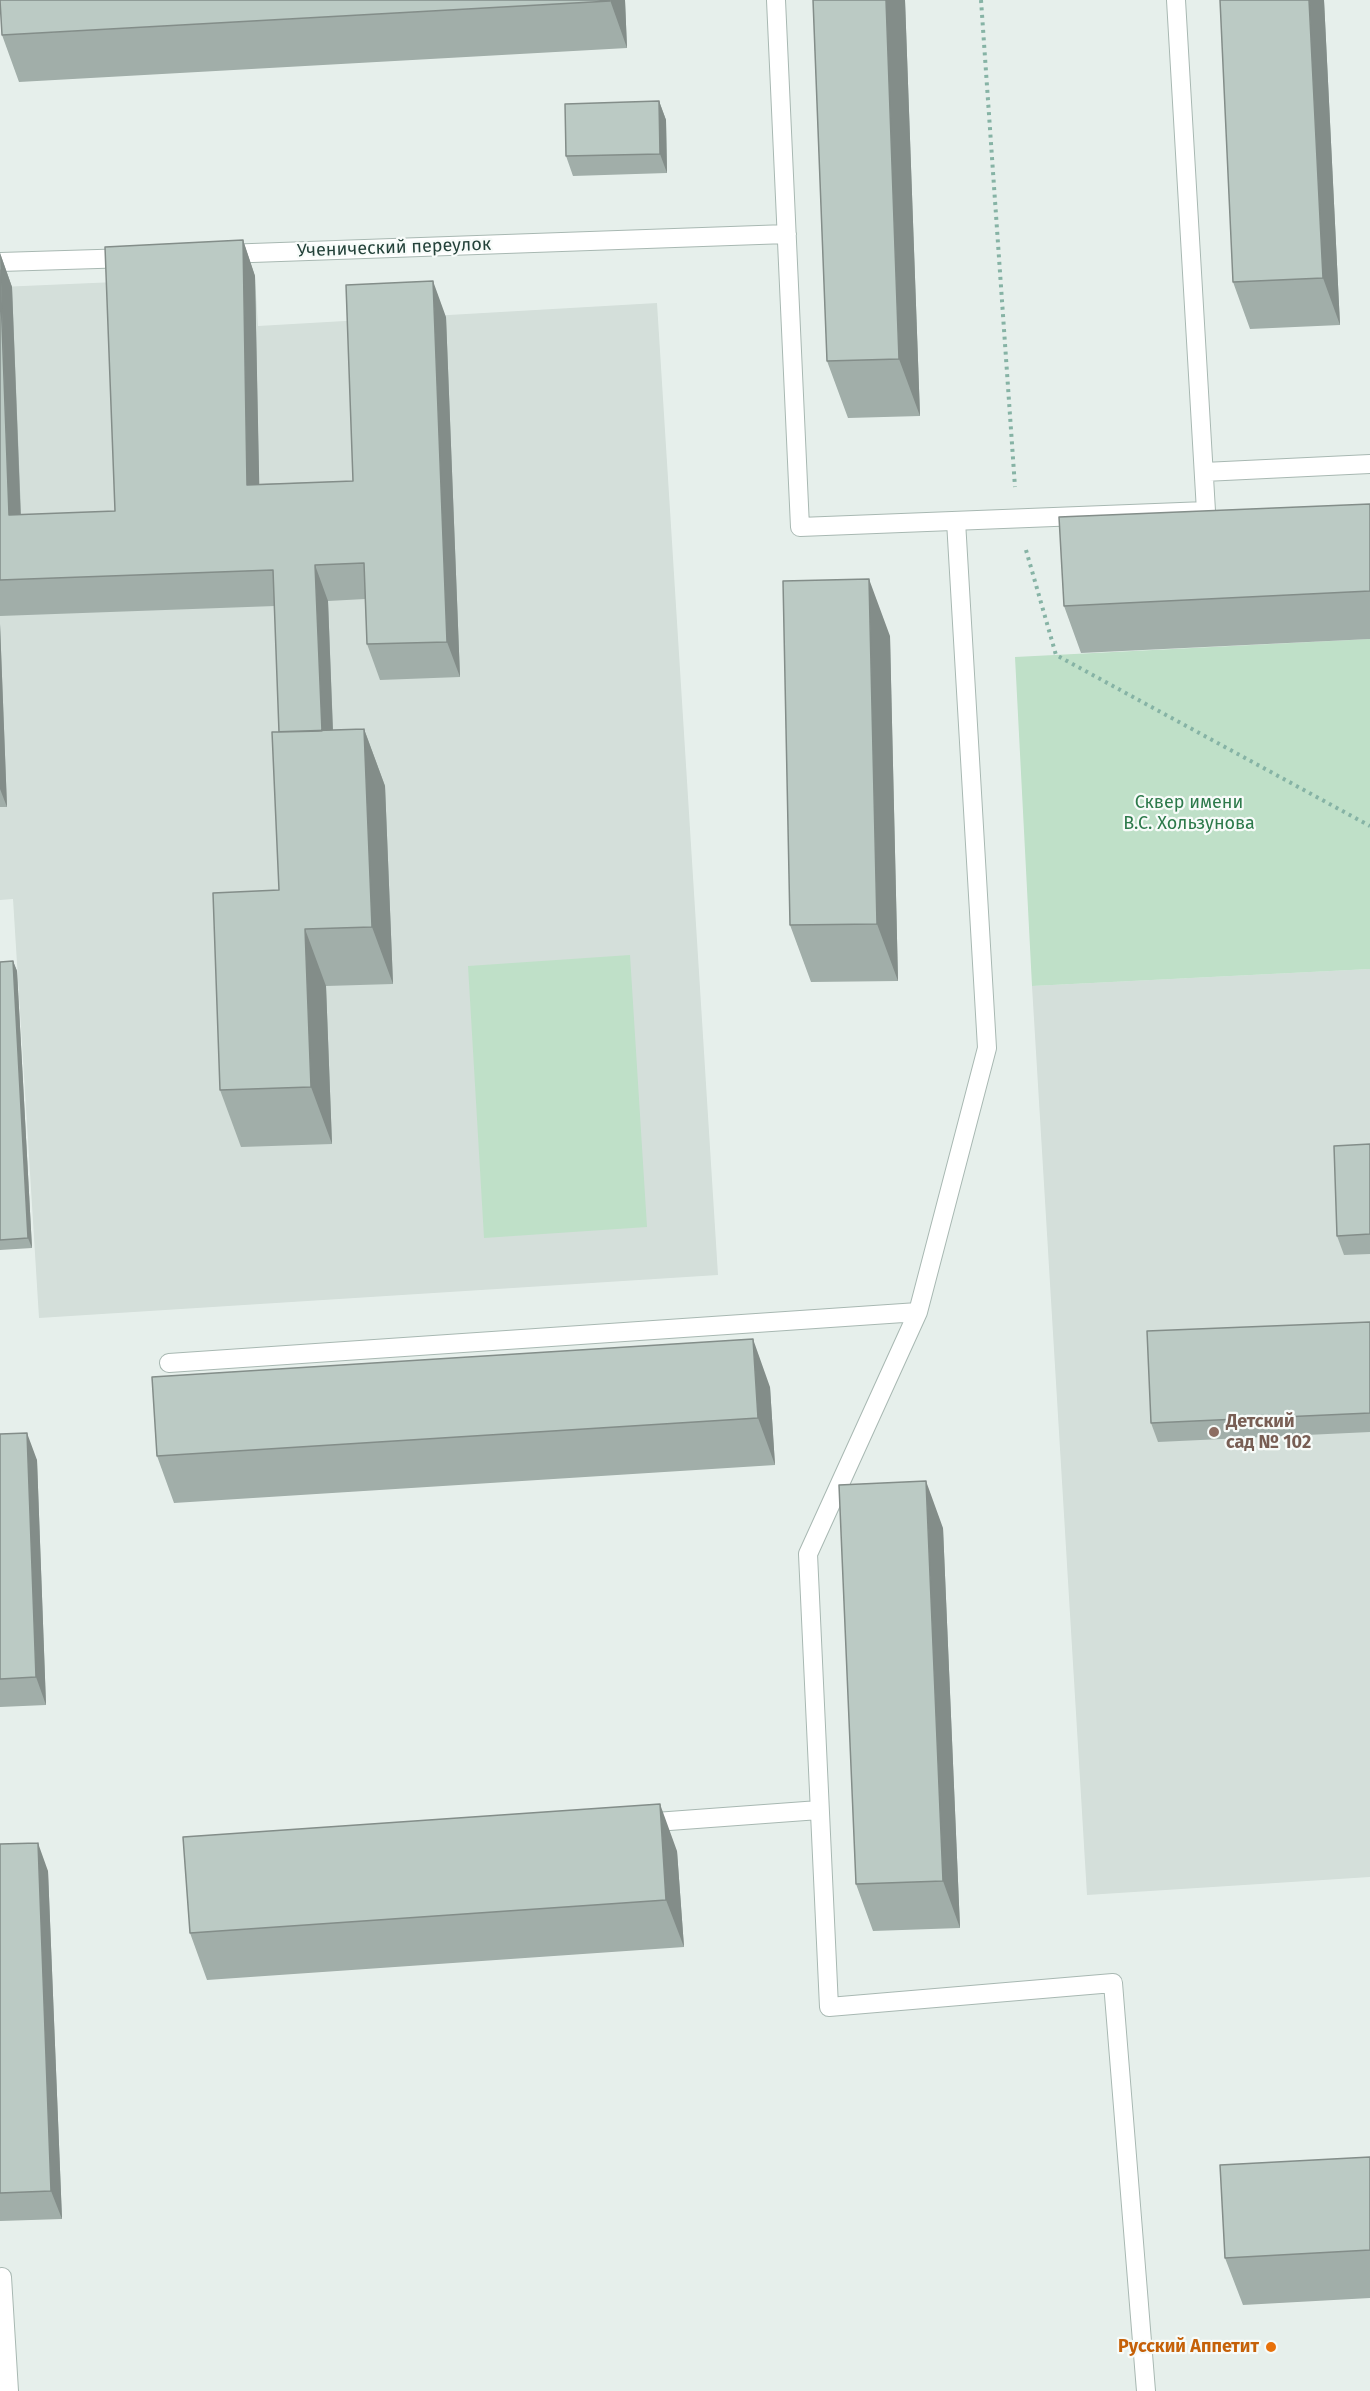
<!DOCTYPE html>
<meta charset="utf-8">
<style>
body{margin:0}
canvas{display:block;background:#e6efeb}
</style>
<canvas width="1370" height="2391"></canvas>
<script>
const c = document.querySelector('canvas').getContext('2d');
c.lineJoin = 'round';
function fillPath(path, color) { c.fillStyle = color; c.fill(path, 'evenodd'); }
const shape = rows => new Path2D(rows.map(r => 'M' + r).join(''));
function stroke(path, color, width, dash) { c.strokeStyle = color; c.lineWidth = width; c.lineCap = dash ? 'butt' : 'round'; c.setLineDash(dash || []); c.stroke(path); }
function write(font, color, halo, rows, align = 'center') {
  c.font = font + ' "Fira Sans",sans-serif'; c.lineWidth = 4.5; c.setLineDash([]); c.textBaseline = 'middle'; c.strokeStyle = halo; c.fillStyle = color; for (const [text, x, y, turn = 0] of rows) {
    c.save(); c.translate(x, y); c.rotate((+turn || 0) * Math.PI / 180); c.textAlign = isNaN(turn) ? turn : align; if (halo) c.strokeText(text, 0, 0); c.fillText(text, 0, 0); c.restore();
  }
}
fillPath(shape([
 [255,276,258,326,657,303,718,1275,39,1318,13,899,0,900,0,287],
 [1370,969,1370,1877,1087,1895,1032,986]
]), '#d4dfda');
fillPath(shape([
 [1370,639,1370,969,1032,986,1015,657],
 [630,955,647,1227,484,1238,468,966]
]), '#bfe0c8');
const lane = shape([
 [776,0,800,527,1206,511,1176,0],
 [224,254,787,234],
 [0,262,130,258],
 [1204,472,1370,464],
 [956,521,987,1048,918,1312,808,1554,829,2007,1113,1983,1146,2391],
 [169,1363,918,1312],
 [642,1823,819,1810],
 [2,2277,9,2391]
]);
stroke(lane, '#a8b8b2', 20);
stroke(shape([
 [981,0,1015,487],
 [1026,550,1056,655,1370,826]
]), '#86b3a5', 4, [3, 4.5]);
stroke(lane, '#fff', 18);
fillPath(shape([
 [625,0,627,48,19,82,2,35],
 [813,0,905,0,920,416,848,418,827,361],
 [1324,0,1340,325,1250,329,1233,282],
 [659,101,666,120,667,173,573,176,566,156],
 [243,240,255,276,259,484,353,481,446,317,460,677,380,680,367,644,365,599,328,601,333,730,364,729,385,786,393,984,326,986,332,1144,241,1147,220,1090,279,890,279,732,275,606,0,616,0,253,12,287,21,515,115,511],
 [1370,504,1370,639,1081,653,1064,606],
 [0,624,7,807,0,807],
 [890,636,898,981,811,982,790,925],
 [13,961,17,971,32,1248,0,1250,0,962],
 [1370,1144,1370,1254,1344,1255,1337,1236],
 [1370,1322,1370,1432,1158,1442,1151,1423],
 [770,1387,775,1465,174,1503,157,1456],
 [0,1434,37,1460,46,1705,0,1707],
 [943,1528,960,1928,873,1931,856,1884],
 [0,1844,48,1871,62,2219,0,2221],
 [677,1851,684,1947,207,1980,190,1933],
 [1370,2157,1370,2298,1243,2305,1225,2258]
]), '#a1aea9');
fillPath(shape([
 [610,0,625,0,627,48],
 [886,0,905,0,920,416,899,359],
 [1309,0,1324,0,1340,325,1323,278],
 [659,101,666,120,667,173,660,154],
 [243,240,255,276,260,520,247,485],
 [0,253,12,287,22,551,9,515],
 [433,281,446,317,460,677,447,642],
 [315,565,328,601,335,788,323,753],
 [869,579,890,636,898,981,877,924],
 [0,624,7,807,0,789],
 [364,729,385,786,393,984,372,927],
 [305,929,326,986,332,1144,311,1087],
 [13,961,17,971,32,1248,28,1238],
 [753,1339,770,1387,775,1465,758,1418],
 [27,1433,37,1460,46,1705,36,1677],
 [926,1481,943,1528,960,1928,943,1881],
 [660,1804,677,1851,684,1947,666,1900],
 [38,1843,48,1871,62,2219,51,2191]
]), '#838d89');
const building = shape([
 [0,0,610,0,610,1,2,35,0,0],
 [813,0,886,0,899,359,827,361,813,0],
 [1220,0,1309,0,1323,278,1233,282,1220,0],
 [659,101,660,154,566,156,565,104,659,101],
 [243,240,247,485,353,481,346,285,433,281,447,642,367,644,364,563,315,565,322,731,279,732,273,570,0,580,0,270,9,515,115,511,105,247,243,240],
 [1370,504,1370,591,1064,606,1059,517,1370,504],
 [869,579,877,924,790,925,783,581,869,579],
 [364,729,372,927,305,929,311,1087,220,1090,213,893,279,890,272,732,364,729],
 [13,961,28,1238,0,1240,0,962,13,961],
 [1370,1144,1370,1234,1337,1236,1334,1146,1370,1144],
 [1370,1322,1370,1413,1151,1423,1147,1331,1370,1322],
 [753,1339,758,1418,157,1456,152,1377,753,1339],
 [27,1433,36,1677,0,1679,0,1434,27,1433],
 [926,1481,943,1881,856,1884,839,1485,926,1481],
 [660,1804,666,1900,190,1933,183,1837,660,1804],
 [38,1843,51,2191,0,2193,0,1844,38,1843],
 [1370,2157,1370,2250,1225,2258,1220,2165,1370,2157]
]);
fillPath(building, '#bbcac4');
stroke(building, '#838d89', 1.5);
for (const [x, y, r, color] of [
 [1214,1432,6,"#8d6e63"],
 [1271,2347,6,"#e8710a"]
]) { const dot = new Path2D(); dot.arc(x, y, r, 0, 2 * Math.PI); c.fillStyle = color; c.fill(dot); stroke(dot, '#f7fbf9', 2); }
write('18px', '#24423a', '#f7fbf9', [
 ["Ученический переулок",394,248,-2]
]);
write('18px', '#2d7a4b', '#f7fbf9', [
 ["Сквер имени",1189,803],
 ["В.С. Хользунова",1189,824]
]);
write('bold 18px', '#785e54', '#f7fbf9', [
 ["Детский",1226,1422],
 ["сад № 102",1226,1443]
], 'left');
write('bold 18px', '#c56008', '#f7fbf9', [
 ["Русский Аппетит",1259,2347]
], 'right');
</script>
